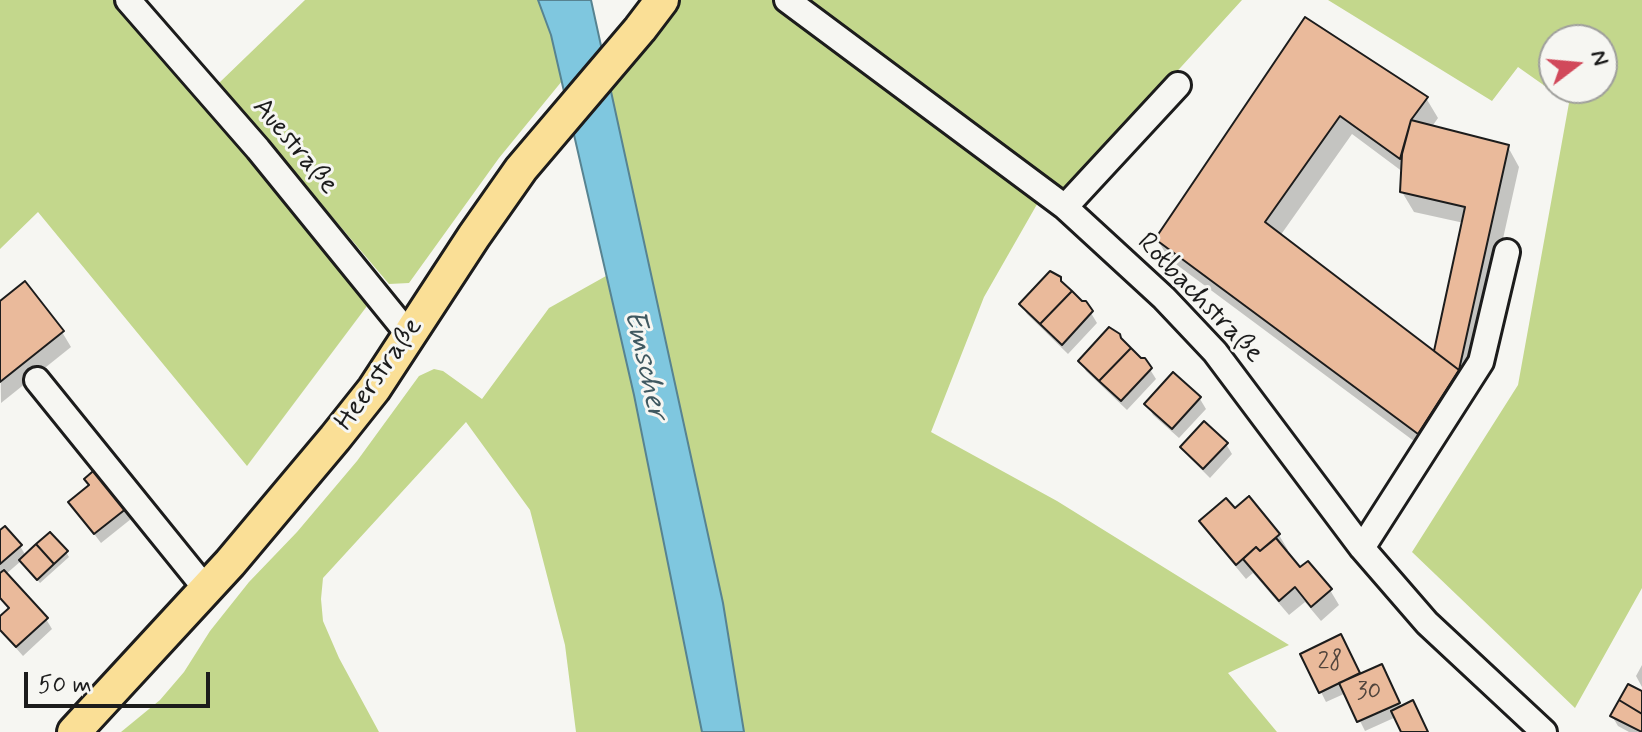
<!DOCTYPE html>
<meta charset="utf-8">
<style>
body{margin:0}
#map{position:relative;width:1642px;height:732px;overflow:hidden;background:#f6f6f2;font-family:Mynerve,sans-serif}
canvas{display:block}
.north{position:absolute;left:1538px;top:24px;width:80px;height:80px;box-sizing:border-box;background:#f6f6f2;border:2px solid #9f9f9c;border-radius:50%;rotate:74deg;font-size:22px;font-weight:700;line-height:32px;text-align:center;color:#1c1c1c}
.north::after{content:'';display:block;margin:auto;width:28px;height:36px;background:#d1495b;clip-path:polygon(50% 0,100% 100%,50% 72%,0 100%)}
.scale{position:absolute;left:24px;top:672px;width:186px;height:36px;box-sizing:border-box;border:4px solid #1c1c1c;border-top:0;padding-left:10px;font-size:24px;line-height:28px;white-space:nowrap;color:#1c1c1c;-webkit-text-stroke:6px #f6f6f2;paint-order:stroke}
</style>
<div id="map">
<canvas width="1642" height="732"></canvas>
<div class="north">N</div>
<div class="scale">50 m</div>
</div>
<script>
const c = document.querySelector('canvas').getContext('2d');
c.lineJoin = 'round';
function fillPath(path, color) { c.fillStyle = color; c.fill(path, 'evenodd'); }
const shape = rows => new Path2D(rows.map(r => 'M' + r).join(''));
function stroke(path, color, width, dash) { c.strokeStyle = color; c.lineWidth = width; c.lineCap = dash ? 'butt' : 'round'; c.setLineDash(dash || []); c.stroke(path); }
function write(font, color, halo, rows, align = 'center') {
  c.font = font + ' Mynerve,sans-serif'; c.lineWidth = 6; c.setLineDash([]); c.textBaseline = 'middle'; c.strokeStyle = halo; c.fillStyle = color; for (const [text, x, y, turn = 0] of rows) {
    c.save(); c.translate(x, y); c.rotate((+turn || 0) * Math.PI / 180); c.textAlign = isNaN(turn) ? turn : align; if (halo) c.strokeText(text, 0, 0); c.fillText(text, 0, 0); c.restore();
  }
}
fillPath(shape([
 [0,0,119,0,251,153,367,306,247,466,38,212,0,249],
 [305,0,538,0,551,35,562,81,499,158,409,283,389,284,219,83],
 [672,0,776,0,1040,199,984,297,931,432,1057,501,1289,645,1228,673,1277,732,744,732,723,603,608,77],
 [802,0,1242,0,1060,200],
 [1328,0,1642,0,1642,588,1575,708,1412,552,1518,385,1569,103,1518,67,1492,101],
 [1554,40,1602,40,1602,88,1554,88],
 [606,276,634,395,702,732,576,732,565,645,530,510,466,422,323,578,321,599,323,621,339,658,379,732,121,732,160,700,184,672,210,631,249,582,297,532,357,461,419,376,434,369,443,371,482,399,549,308]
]), '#c3d78c');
const water = shape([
 [538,0,591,0,723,603,744,732,702,732,634,395,551,35,538,0]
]);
fillPath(water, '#7fc7df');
stroke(water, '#578391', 2);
fillPath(shape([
 [1305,20,1426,98,1438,118,1431,128,1508,147,1519,167,1469,391,1430,453,1169,259,1157,239],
 [1352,134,1403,172,1402,192,1414,212,1464,223,1436,355,1280,236],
 [1065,288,1081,303,1085,303,1097,323,1068,354,1027,314,1021,304],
 [0,304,62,332,71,347,1,403],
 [1123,343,1140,360,1144,360,1156,379,1127,410,1086,371,1081,361],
 [1173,375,1200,399,1206,409,1179,438,1153,415,1147,404],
 [1226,444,1232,454,1210,478,1189,457,1183,447],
 [70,502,125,509,131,519,101,543],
 [1235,511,1279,535,1288,550,1285,552,1300,570,1330,590,1339,605,1321,621,1305,602,1289,615,1253,573,1246,579,1211,537,1202,522],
 [0,533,20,546,26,556,66,552,69,557,40,583,21,561,6,574,46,619,52,629,23,656,0,630,0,619,10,610,0,599],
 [1346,646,1361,676,1387,676,1401,708,1428,732,1403,732,1396,717,1365,731,1346,693,1326,702,1321,692],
 [1642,665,1642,687,1636,676],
 [1642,695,1642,732,1629,732,1618,726,1612,716]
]), '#0003');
const building = shape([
 [1305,17,1428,97,1411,120,1400,159,1340,116,1265,222,1459,370,1418,434,1155,239,1305,17],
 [1411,120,1509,145,1459,370,1434,351,1465,207,1400,192,1402,154,1411,120],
 [1050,271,1061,277,1061,281,1072,291,1040,324,1019,304,1050,271],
 [25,281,64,331,0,382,0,301,25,281],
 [1072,291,1082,301,1086,301,1093,311,1062,345,1040,324,1072,291],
 [1109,327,1120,334,1121,338,1131,348,1099,381,1078,361,1109,327],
 [1131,348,1141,358,1145,358,1152,368,1121,401,1099,381,1131,348],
 [1173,372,1201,397,1172,429,1144,404,1173,372],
 [1204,421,1228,443,1203,469,1180,447,1204,421],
 [99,466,127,508,94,534,68,502,89,485,84,479,99,466],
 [1249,496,1280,534,1260,551,1256,547,1236,565,1199,521,1226,498,1235,508,1249,496],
 [5,526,22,545,0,564,0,530,5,526],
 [50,532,68,551,54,564,36,544,50,532],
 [1276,538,1300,567,1308,561,1332,589,1311,607,1295,587,1279,601,1243,559,1256,547,1260,551,1276,538],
 [36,544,54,564,37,580,19,560,36,544],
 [4,570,48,618,16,647,0,630,0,616,9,608,0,598,0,573,4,570],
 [1341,634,1360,673,1319,693,1300,654,1341,634],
 [1382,664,1400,703,1357,722,1339,683,1382,664],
 [1628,684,1642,691,1642,714,1619,700,1628,684],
 [1413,700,1428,732,1401,732,1391,711,1413,700],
 [1619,700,1642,714,1642,732,1610,716,1619,700]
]);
fillPath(building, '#eaba9b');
stroke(building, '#1c1c1c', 2);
const minor = shape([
 [128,0,258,149,410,336],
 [787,0,1065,207,1164,298,1215,352,1362,548,1427,623,1544,732],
 [1065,207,1178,85],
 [37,380,206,589],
 [1362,548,1481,362,1507,252]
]);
const major = shape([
 [74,732,230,563,335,438,374,389,474,236,521,169,640,29,662,0]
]);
stroke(minor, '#1c1c1c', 30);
stroke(major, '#1c1c1c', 38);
stroke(minor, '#f6f6f2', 24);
stroke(major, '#fadf96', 32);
write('24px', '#50443c', null, [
 ["28",1330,663],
 ["30",1369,693]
]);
write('28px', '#1c1c1c', '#f6f6f2', [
 ["Auestraße",294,147,50],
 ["Rotbachstraße",1199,299,46],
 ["Heerstraße",380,375,-55]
]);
write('italic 30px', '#3f5860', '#f6f6f2', [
 ["Emscher",644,365,77]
]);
</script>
